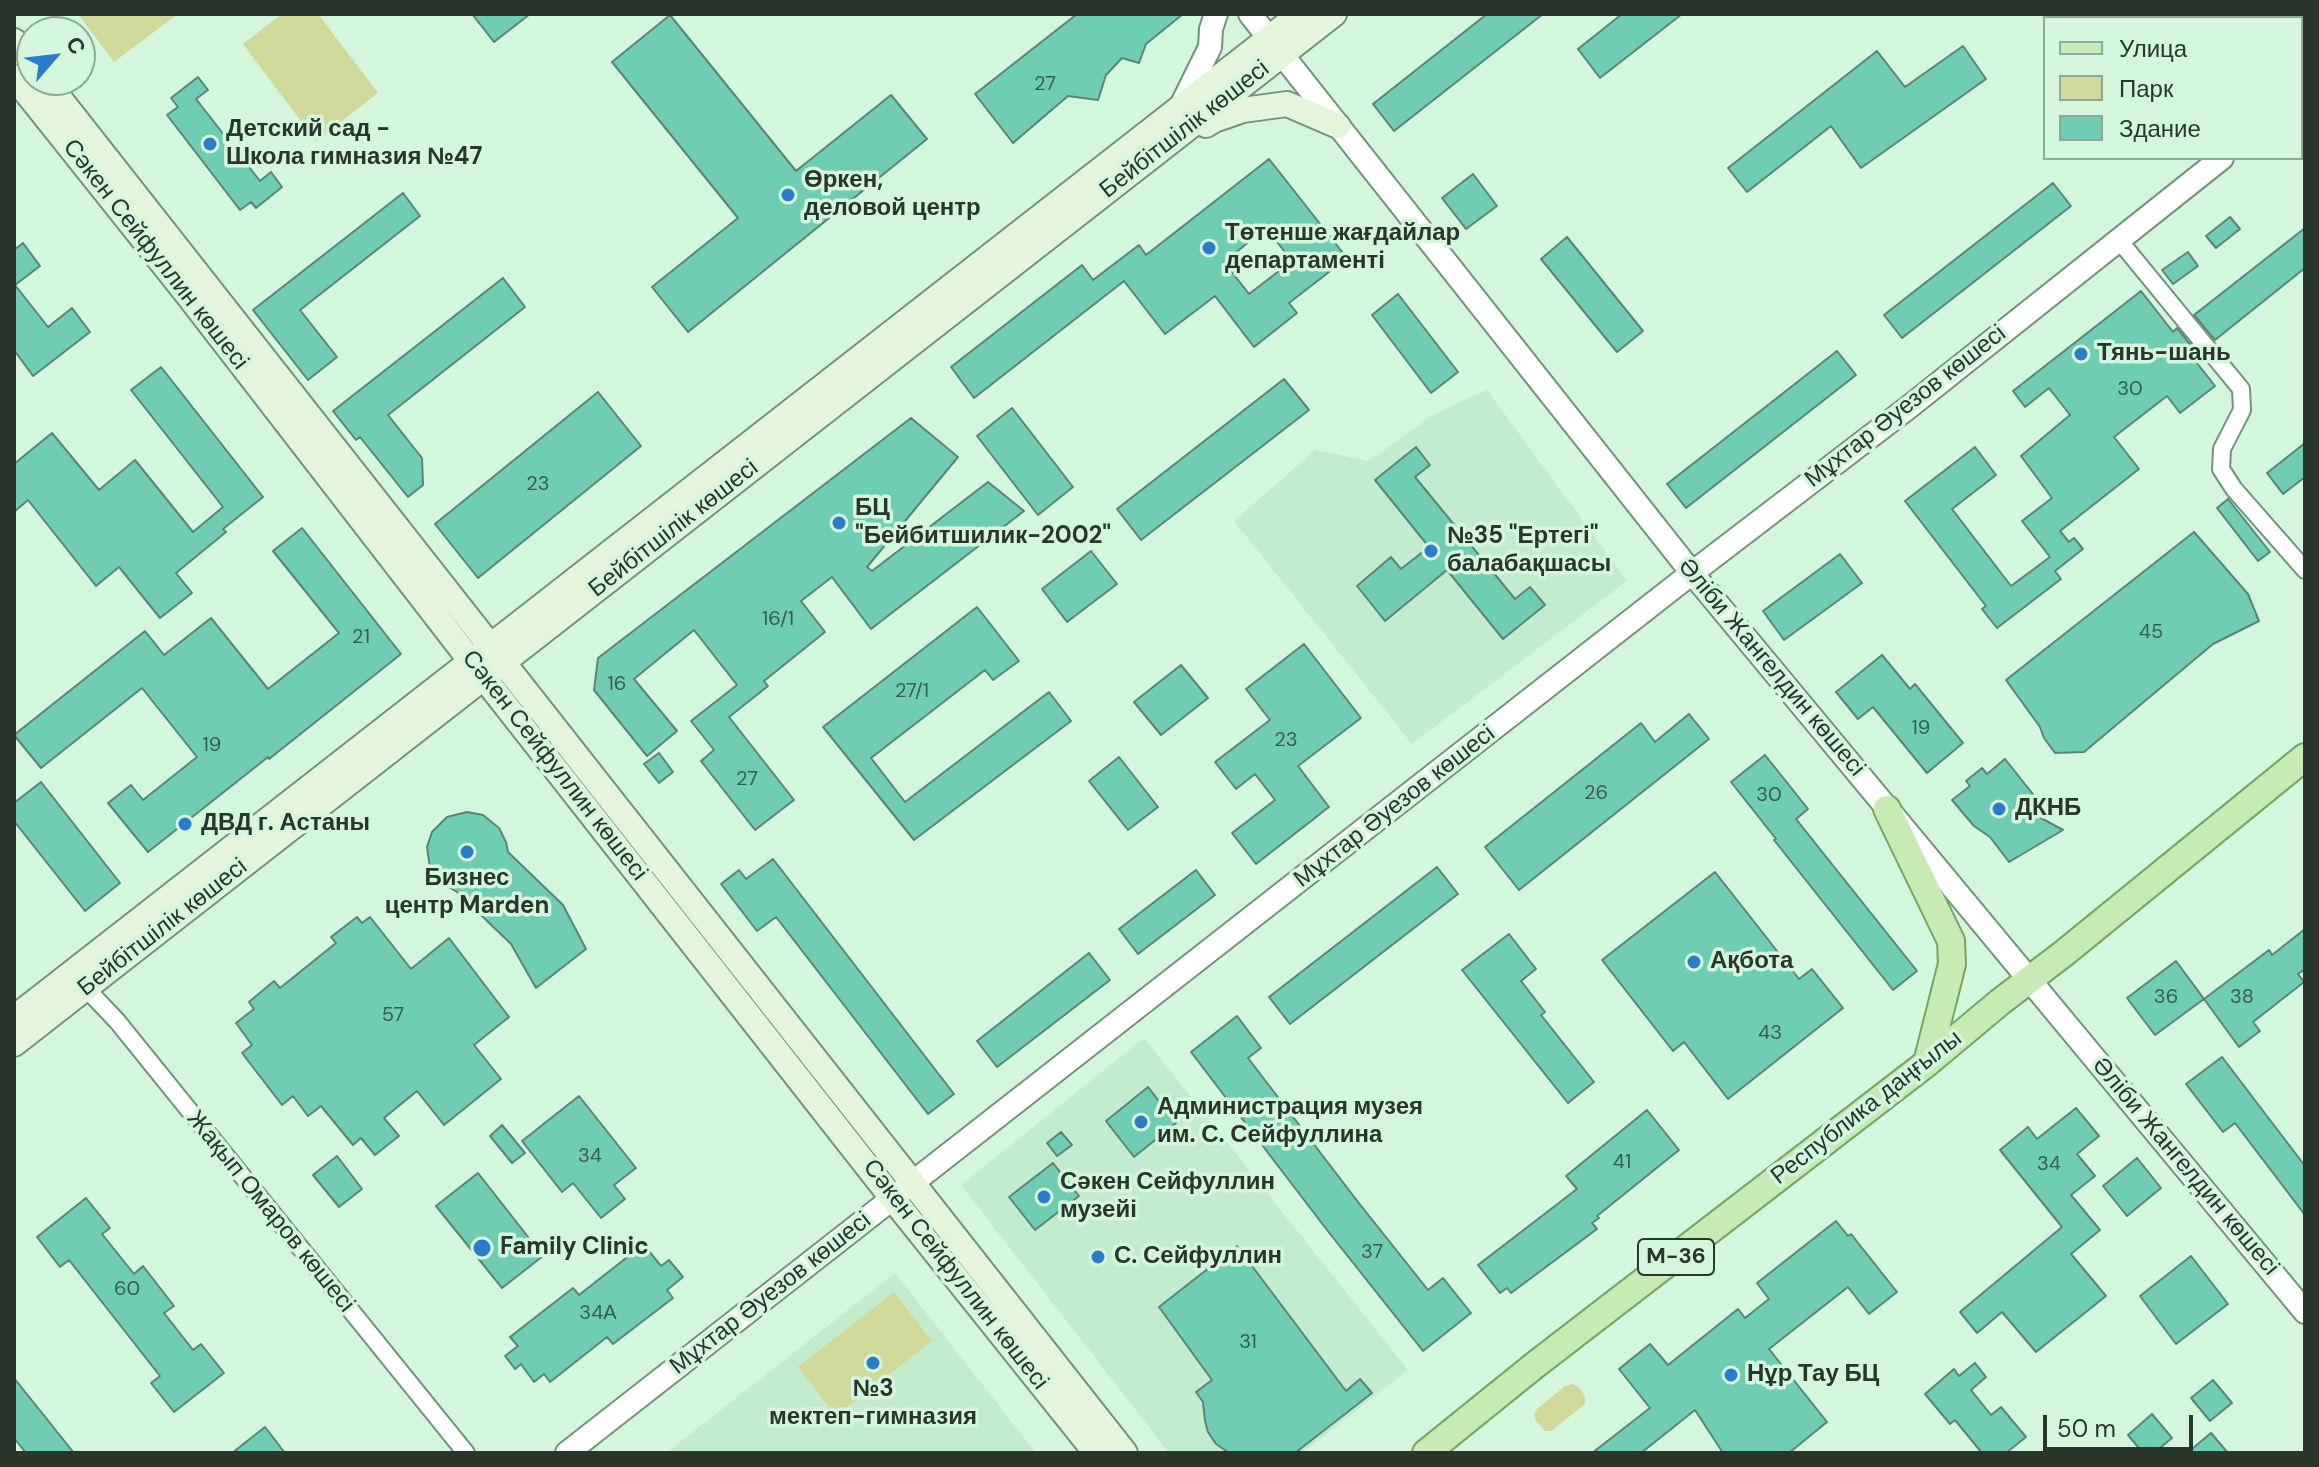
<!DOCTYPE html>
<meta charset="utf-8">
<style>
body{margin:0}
#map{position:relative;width:2319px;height:1467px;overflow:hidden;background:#d3f6dd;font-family:"DM Sans",sans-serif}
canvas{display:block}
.frame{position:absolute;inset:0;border:16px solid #28362c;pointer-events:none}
.legend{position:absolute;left:2043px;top:16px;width:260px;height:144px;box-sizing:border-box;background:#d3f6dd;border:2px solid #8fa996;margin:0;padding:10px 14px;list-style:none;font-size:24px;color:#28362c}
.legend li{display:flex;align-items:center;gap:16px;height:40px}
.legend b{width:40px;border:2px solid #8fa996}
.north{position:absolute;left:16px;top:16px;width:80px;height:80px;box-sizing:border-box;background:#d3f6dd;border:2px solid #8fa996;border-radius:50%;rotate:62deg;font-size:22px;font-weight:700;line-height:32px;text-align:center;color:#28362c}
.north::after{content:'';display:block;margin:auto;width:28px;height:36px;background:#2c7ccc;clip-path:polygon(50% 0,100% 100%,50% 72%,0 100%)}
.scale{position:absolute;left:2043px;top:1415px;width:150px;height:36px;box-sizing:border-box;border:4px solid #28362c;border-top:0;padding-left:10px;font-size:24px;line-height:28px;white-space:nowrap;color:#28362c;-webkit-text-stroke:6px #d3f6dd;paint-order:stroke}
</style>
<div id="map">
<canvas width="2319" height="1467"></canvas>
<div class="frame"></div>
<ul class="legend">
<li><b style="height:10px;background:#c8ebb5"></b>Улица</li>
<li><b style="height:22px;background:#cfd99a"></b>Парк</li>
<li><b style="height:22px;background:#6ecdb3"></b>Здание</li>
</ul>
<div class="north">С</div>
<div class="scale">50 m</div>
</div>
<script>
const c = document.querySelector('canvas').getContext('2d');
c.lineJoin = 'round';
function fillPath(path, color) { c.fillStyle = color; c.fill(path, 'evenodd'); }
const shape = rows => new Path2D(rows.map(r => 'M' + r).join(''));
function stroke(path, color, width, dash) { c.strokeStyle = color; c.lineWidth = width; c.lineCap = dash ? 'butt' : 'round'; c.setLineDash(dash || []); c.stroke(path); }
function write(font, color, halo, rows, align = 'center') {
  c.font = font + ' "DM Sans",sans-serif'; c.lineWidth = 7; c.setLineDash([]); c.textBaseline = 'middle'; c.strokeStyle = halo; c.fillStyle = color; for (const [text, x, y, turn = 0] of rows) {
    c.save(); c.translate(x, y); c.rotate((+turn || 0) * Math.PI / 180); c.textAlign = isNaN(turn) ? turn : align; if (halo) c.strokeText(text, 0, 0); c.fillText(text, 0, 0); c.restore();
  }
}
fillPath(shape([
 [1487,390,1627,581,1412,744,1234,521,1315,450,1369,461,1436,413],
 [1144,1038,1408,1370,1302,1453,1169,1453,961,1185],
 [895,1273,1036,1453,666,1453]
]), '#c3eccf');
fillPath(shape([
 [78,14,178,14,114,62],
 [282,14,318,14,378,93,316,141,243,44],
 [894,1292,932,1341,836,1416,798,1367],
 [1572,1384,1578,1387,1582,1391,1586,1400,1584,1405,1551,1431,1545,1431,1536,1421,1534,1415,1538,1408,1564,1387]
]), '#cfd99a');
const building = shape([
 [472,14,530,14,494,42,472,14],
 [1077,14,1183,14,1146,44,1139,63,1122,58,1106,75,1098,100,1068,96,1013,143,975,94,1077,14],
 [1487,14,1543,14,1394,131,1373,104,1487,14],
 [1622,14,1682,14,1600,78,1578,49,1622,14],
 [670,15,796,171,891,95,927,139,688,332,652,287,738,218,612,62,670,15],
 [1963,46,1986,79,1861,168,1831,126,1747,192,1728,168,1877,51,1905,87,1963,46],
 [198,77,208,90,196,99,260,181,271,172,282,187,256,208,251,202,240,210,167,115,178,107,171,98,198,77],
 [1269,159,1347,258,1289,303,1297,313,1254,347,1215,296,1165,334,1124,281,974,398,951,367,1082,265,1093,280,1139,245,1146,255,1269,159],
 [1266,228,1292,261,1249,294,1224,262,1266,228],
 [1473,174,1497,206,1466,229,1442,198,1473,174],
 [2053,183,2071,206,1902,338,1884,315,2053,183],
 [403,193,420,216,300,310,337,357,308,380,253,310,403,193],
 [2230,217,2240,229,2216,248,2206,236,2230,217],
 [2305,228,2305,268,2215,340,2194,315,2305,228],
 [1567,237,1643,331,1617,352,1541,259,1567,237],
 [23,243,40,266,15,285,48,327,72,308,90,332,33,376,14,350,14,250,23,243],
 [2188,252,2198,266,2173,284,2162,270,2188,252],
 [503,278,525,307,388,415,422,458,423,485,408,497,360,437,356,440,333,411,503,278],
 [2141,291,2173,332,2177,328,2198,354,2193,358,2215,386,2180,413,2167,396,2114,437,2139,469,2060,531,2069,542,2074,538,2083,549,2055,571,2061,579,1997,628,1982,609,1986,606,1905,501,1975,447,1996,475,1952,509,2011,586,2050,557,2022,521,2052,498,2021,456,2070,415,2049,388,2025,407,2013,391,2141,291],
 [1398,294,1458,372,1431,393,1372,315,1398,294],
 [1837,351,1856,375,1686,508,1667,484,1837,351],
 [161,367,263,497,223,529,226,532,176,573,192,593,160,618,119,567,96,586,28,500,14,512,14,464,52,433,99,490,135,460,193,532,223,507,131,390,161,367],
 [1284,379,1309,410,1141,540,1117,509,1284,379],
 [598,392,641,446,478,578,435,524,598,392],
 [1012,408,1073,487,1038,515,977,436,1012,408],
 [911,418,958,457,867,567,872,571,988,482,1024,511,871,629,832,577,801,601,825,632,764,681,768,686,729,717,794,800,755,830,701,761,714,750,691,721,737,685,694,630,634,679,677,731,647,756,594,690,598,658,911,418],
 [2305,443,2305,477,2283,494,2267,473,2305,443],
 [1416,447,1430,465,1415,477,1515,599,1530,587,1545,605,1503,639,1447,570,1385,621,1357,586,1391,557,1401,569,1429,547,1375,480,1416,447],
 [2228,499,2270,552,2258,561,2217,508,2228,499],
 [302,528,401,654,269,759,268,757,148,852,108,803,131,785,143,800,197,757,142,688,41,768,14,735,145,631,164,655,211,618,268,689,339,633,273,551,302,528],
 [2194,532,2248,594,2259,621,2213,644,2084,752,2055,753,2044,738,2040,727,2006,680,2194,532],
 [1091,551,1117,584,1067,622,1042,589,1091,551],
 [1840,554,1862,583,1784,640,1763,611,1840,554],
 [977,607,1019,661,993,680,985,670,871,758,905,802,1049,692,1071,721,914,840,823,727,977,607],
 [1304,644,1361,718,1298,766,1329,807,1256,864,1232,833,1275,800,1255,774,1236,789,1215,762,1270,720,1246,689,1304,644],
 [1882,655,1910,689,1915,684,1963,743,1927,773,1873,707,1858,719,1836,692,1882,655],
 [1181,665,1208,698,1161,735,1134,702,1181,665],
 [1689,714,1709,739,1519,890,1485,847,1641,723,1655,742,1689,714],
 [659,753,673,772,659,783,644,764,659,753],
 [1765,755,1808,809,1796,819,1917,971,1893,990,1774,840,1776,839,1731,782,1765,755],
 [1119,757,1158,807,1128,830,1089,781,1119,757],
 [2005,759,2036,798,2041,818,2063,830,2009,862,1990,837,1974,826,1952,800,1970,786,1966,781,1982,768,1987,774,2005,759],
 [41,782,120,883,85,911,14,821,14,803,41,782],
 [467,812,483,815,499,828,506,842,508,852,563,905,586,949,536,988,511,944,457,892,439,881,430,868,427,847,432,832,447,817,467,812],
 [773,859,954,1094,928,1114,776,917,757,931,721,884,739,870,746,879,773,859],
 [1437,867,1458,894,1290,1024,1269,997,1437,867],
 [1196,870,1215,895,1138,954,1119,929,1196,870],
 [1715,872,1799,979,1812,969,1843,1008,1728,1099,1684,1042,1673,1051,1602,960,1715,872],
 [357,917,362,923,370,917,411,969,449,938,509,1017,474,1045,501,1079,444,1125,417,1091,384,1118,399,1136,375,1155,361,1138,353,1145,321,1106,308,1116,293,1096,282,1105,242,1053,252,1045,236,1023,254,1009,249,1002,274,981,280,988,336,943,331,937,357,917],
 [2305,929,2305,969,2298,974,2304,982,2253,1022,2260,1031,2239,1047,2204,999,2269,950,2272,955,2305,929],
 [1509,934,1536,969,1521,981,1545,1012,1541,1015,1594,1082,1568,1103,1462,970,1509,934],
 [1089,953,1110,980,997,1067,977,1041,1089,953],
 [2176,961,2204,999,2155,1035,2127,998,2176,961],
 [1237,1016,1261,1048,1248,1058,1358,1202,1428,1290,1443,1278,1471,1313,1423,1351,1327,1230,1191,1052,1237,1016],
 [2222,1057,2305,1166,2305,1215,2235,1123,2223,1132,2186,1084,2222,1057],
 [1148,1087,1176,1123,1134,1157,1106,1121,1148,1087],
 [579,1096,636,1168,614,1185,625,1199,601,1218,573,1183,562,1192,522,1141,579,1096],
 [2076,1108,2099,1136,2077,1154,2095,1176,2071,1195,2100,1230,2071,1254,2106,1296,2036,1352,2002,1312,1977,1333,1960,1312,2062,1227,2000,1150,2028,1127,2037,1139,2076,1108],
 [1647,1110,1679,1150,1597,1216,1599,1218,1592,1223,1597,1229,1511,1293,1507,1288,1500,1293,1478,1265,1577,1189,1566,1176,1647,1110],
 [502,1125,525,1153,512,1163,490,1136,502,1125],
 [1061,1132,1072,1145,1057,1156,1047,1143,1061,1132],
 [337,1156,362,1189,339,1207,313,1175,337,1156],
 [2137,1158,2161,1188,2127,1216,2103,1186,2137,1158],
 [1053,1163,1079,1196,1035,1230,1009,1197,1053,1163],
 [478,1173,543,1256,502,1288,436,1206,478,1173],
 [86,1198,110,1228,102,1234,134,1274,143,1266,174,1306,164,1313,193,1350,201,1344,224,1373,174,1412,151,1383,160,1376,69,1260,60,1267,37,1237,86,1198],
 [1836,1221,1848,1236,1851,1234,1897,1292,1869,1314,1848,1287,1769,1349,1827,1422,1789,1453,1723,1453,1695,1410,1641,1453,1592,1453,1650,1408,1619,1369,1650,1344,1668,1365,1738,1309,1745,1318,1769,1299,1757,1283,1836,1221],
 [1237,1246,1346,1391,1360,1379,1372,1393,1295,1453,1229,1453,1216,1444,1208,1432,1205,1421,1203,1402,1196,1392,1212,1380,1159,1307,1237,1246],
 [648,1250,661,1266,669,1260,683,1277,667,1290,673,1298,613,1344,607,1337,550,1382,544,1374,534,1382,521,1364,515,1369,505,1356,518,1346,510,1337,573,1288,579,1295,635,1251,639,1257,648,1250],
 [2191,1256,2228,1304,2176,1344,2140,1296,2191,1256],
 [1975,1363,1986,1377,1971,1390,1991,1415,2001,1407,2026,1437,2006,1453,1982,1453,1955,1420,1950,1424,1925,1394,1954,1369,1959,1376,1975,1363],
 [14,1378,74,1453,26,1453,14,1438,14,1378],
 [2213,1380,2232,1403,2210,1421,2191,1398,2213,1380],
 [2152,1414,2172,1438,2154,1453,2143,1453,2128,1435,2152,1414],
 [265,1427,285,1453,232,1453,265,1427],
 [2211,1433,2228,1453,2187,1453,2211,1433]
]);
fillPath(building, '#6ecdb3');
stroke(building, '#5b8477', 2);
const minor = shape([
 [2118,239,2241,389,2242,410,2222,449,2221,469,2234,489,2305,570],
 [79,981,117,1021,466,1453]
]);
const tertiary = shape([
 [1250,14,1692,573,2305,1312],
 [1181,106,1210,47,1211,29,1216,14],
 [567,1453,1692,573,1909,407,2222,158]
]);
const secondary = shape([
 [14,41,32,64],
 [14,77,187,294,470,660,893,1199,1096,1453],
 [45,80,1125,1453],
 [1206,125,1214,120,1243,110,1287,104,1338,126],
 [14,1018,1300,14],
 [14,1044,1334,14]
]);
const primary = shape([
 [2304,94,2305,93],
 [1887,809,1951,941,1952,964,1927,1063],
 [1426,1453,1535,1365,1927,1063,2000,1002,2063,954,2305,757]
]);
stroke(minor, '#72927b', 20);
stroke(tertiary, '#72927b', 26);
stroke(secondary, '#72927b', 28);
stroke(primary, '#79a365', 30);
stroke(minor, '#fff', 16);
stroke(tertiary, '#fff', 22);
stroke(secondary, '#e4f5da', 24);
stroke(primary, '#c8ebb5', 26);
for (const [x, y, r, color] of [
 [210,144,8,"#2c7ccc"],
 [788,195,8,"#2c7ccc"],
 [1209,248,8,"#2c7ccc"],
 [2081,354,8,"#2c7ccc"],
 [839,523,8,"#2c7ccc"],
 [1431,551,8,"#2c7ccc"],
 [1999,809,8,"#2c7ccc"],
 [185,824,8,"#2c7ccc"],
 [467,852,8,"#2c7ccc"],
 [1694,962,8,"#2c7ccc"],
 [1141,1122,8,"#2c7ccc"],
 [1044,1197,8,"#2c7ccc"],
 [482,1248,10,"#2c7ccc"],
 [1098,1257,8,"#2c7ccc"],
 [873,1363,8,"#2c7ccc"],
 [1731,1375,8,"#2c7ccc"]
]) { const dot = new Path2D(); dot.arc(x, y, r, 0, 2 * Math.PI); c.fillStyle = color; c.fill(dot); stroke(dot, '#d3f6dd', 3); }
write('20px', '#3a5c4e', null, [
 ["27",1045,85],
 ["30",2130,390],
 ["23",538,485],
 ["16/1",778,620],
 ["45",2151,633],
 ["21",361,638],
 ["16",617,685],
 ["27/1",912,692],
 ["19",1921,729],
 ["23",1286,741],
 ["19",212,746],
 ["27",747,780],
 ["26",1596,794],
 ["30",1769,796],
 ["36",2166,998],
 ["38",2242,998],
 ["57",393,1016],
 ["43",1770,1034],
 ["34",590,1157],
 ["41",1622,1163],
 ["34",2049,1165],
 ["37",1372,1253],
 ["60",127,1290],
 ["34А",598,1314],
 ["31",1248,1343]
]);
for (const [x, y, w] of [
 [1676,1257,76]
]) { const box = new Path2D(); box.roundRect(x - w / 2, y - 18, w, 36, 6); c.fillStyle = '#d3f6dd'; c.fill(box); stroke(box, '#28362c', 2); }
write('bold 22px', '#28362c', null, [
 ["M-36",1676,1257]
]);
write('bold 24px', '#28362c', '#d3f6dd', [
 ["Детский сад -",226,130],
 ["Школа гимназия №47",226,158],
 ["Өркен,",804,181],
 ["деловой центр",804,209],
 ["Төтенше жағдайлар",1225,234],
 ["департаменті",1225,262],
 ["Тянь-шань",2097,354],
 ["БЦ",855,509],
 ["\"Бейбитшилик-2002\"",855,537],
 ["№35 \"Ертегі\"",1447,537],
 ["балабақшасы",1447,565],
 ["ДКНБ",2015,809],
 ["ДВД г. Астаны",201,824],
 ["Бизнес",467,879,"center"],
 ["центр Marden",467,907,"center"],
 ["Ақбота",1710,962],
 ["Администрация музея",1157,1108],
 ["им. С. Сейфуллина",1157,1136],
 ["Сәкен Сейфуллин",1060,1183],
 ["музейі",1060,1211],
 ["Family Clinic",500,1248],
 ["С. Сейфуллин",1114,1257],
 ["Нұр Тау БЦ",1747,1375],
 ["№3",873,1390,"center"],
 ["мектеп-гимназия",873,1418,"center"]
], 'left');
write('24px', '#28362c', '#d3f6dd', [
 ["Бейбітшілік көшесі",1185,130,-38],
 ["Сәкен Сейфуллин көшесі",155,255,52],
 ["Мұхтар Әуезов көшесі",1906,407,-38],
 ["Бейбітшілік көшесі",674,529,-38],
 ["Әліби Жангелдин көшесі",1771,668,50],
 ["Сәкен Сейфуллин көшесі",554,766,52],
 ["Мұхтар Әуезов көшесі",1395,807,-38],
 ["Бейбітшілік көшесі",163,928,-38],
 ["Республика даңғылы",1867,1108,-38],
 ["Әліби Жангелдин көшесі",2185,1167,50],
 ["Жақып Омаров көшесі",270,1212,51],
 ["Сәкен Сейфуллин көшесі",955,1275,52],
 ["Мұхтар Әуезов көшесі",771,1294,-38]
]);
</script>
